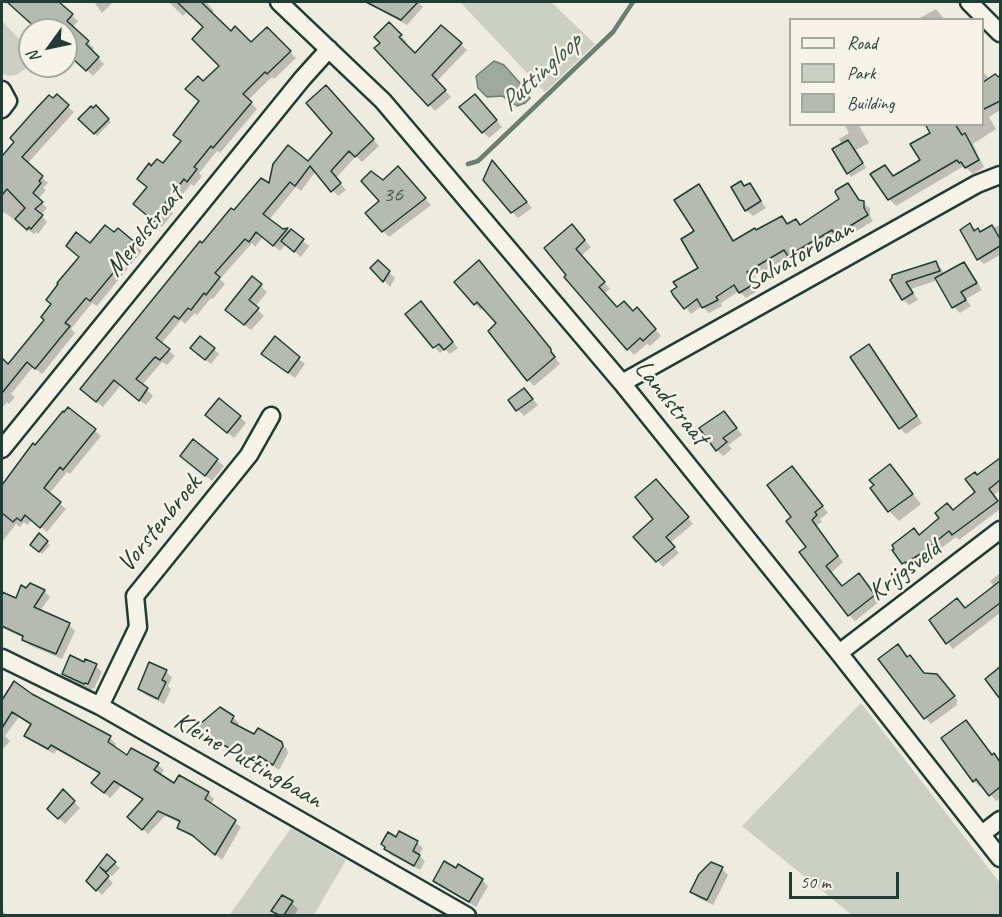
<!DOCTYPE html>
<style>
body{margin:0}
#map{position:relative;width:1002px;height:917px;overflow:hidden;background:#eeece1;font-family:Caveat,sans-serif}
canvas{display:block}
.frame{position:absolute;inset:0;border:3px solid #1f3d34;pointer-events:none}
.legend{position:absolute;left:789px;top:18px;width:195px;height:108px;box-sizing:border-box;background:#f7f3e8;border:2px solid #a1aaa0;margin:0;padding:8px 10px;list-style:none;font-size:18px;color:#1f3d34}
.legend li{display:flex;align-items:center;gap:12px;height:30px}
.legend b{width:30px;border:2px solid #a1aaa0}
.north{position:absolute;left:18px;top:18px;width:60px;height:60px;box-sizing:border-box;background:#f7f3e8;border:2px solid #a1aaa0;border-radius:50%;rotate:237deg;font-size:16px;font-weight:700;line-height:24px;text-align:center;color:#1f3d34}
.north::after{content:'';display:block;margin:auto;width:21px;height:27px;background:#1f3d34;clip-path:polygon(50% 0,100% 100%,50% 72%,0 100%)}
.scale{position:absolute;left:789px;top:872px;width:110px;height:27px;box-sizing:border-box;border:3px solid #1f3d34;border-top:0;padding-left:8px;font-size:18px;line-height:21px;white-space:nowrap;color:#1f3d34;-webkit-text-stroke:4px #f7f3e8;paint-order:stroke}
</style>
<div id="map">
<canvas width="1002" height="917"></canvas>
<div class="frame"></div>
<ul class="legend">
<li><b style="height:8px;background:#f7f3e8"></b>Road</li>
<li><b style="height:16px;background:#cccfc4"></b>Park</li>
<li><b style="height:16px;background:#b5bbb0"></b>Building</li>
</ul>
<div class="north">N</div>
<div class="scale">50 m</div>
</div>
<script>
const c = document.querySelector('canvas').getContext('2d');
c.lineJoin = 'round';
function fillPath(path, color) { c.fillStyle = color; c.fill(path, 'evenodd'); }
const shape = rows => new Path2D(rows.map(r => 'M' + r).join(''));
function stroke(path, color, width, dash) { c.strokeStyle = color; c.lineWidth = width; c.lineCap = dash ? 'butt' : 'round'; c.setLineDash(dash || []); c.stroke(path); }
function write(font, color, halo, rows, align = 'center') {
  c.font = font + ' Caveat,sans-serif'; c.lineWidth = 5; c.setLineDash([]); c.textBaseline = 'middle'; c.strokeStyle = halo; c.fillStyle = color; for (const [text, x, y, turn = 0] of rows) {
    c.save(); c.translate(x, y); c.rotate((+turn || 0) * Math.PI / 180); c.textAlign = isNaN(turn) ? turn : align; if (halo) c.strokeText(text, 0, 0); c.fillText(text, 0, 0); c.restore();
  }
}
fillPath(shape([
 [460,2,551,2,595,44,545,92],
 [2,21,30,50,30,66,16,75,8,76,2,73],
 [861,703,1000,883,1000,915,852,915,742,826],
 [291,828,346,860,314,915,229,916]
]), '#cccfc4');
const water = shape([
 [494,61,504,65,526,90,530,98,525,103,517,106,502,96,487,97,478,88,476,76,494,61]
]);
fillPath(water, '#9fa99f');
stroke(water, '#6c7e74', 1.5);
fillPath(shape([
 [7,2,57,2,78,21,72,28,94,48,91,51,104,64,93,76,66,50,66,30,38,30],
 [94,2,113,2,102,13],
 [169,2,206,2,214,11,211,14,231,33,251,44,267,29,296,58,274,79,272,77,248,100,257,109,220,153,217,151,199,173,202,176,194,186,191,184,170,210,173,213,162,227,141,210,148,188,152,168,163,165,182,142,201,101,203,83,221,66,205,27,188,11,183,16],
 [365,2,418,2,423,7,407,25],
 [936,9,945,20,920,20,920,18],
 [389,24,407,42,404,44,415,55,441,27,467,50,437,81,451,97,435,111,376,48,382,43],
 [982,71,990,79,1000,75,1000,110,989,117,996,129,973,144,984,167,973,174,964,166,896,206,889,199,894,178,922,160,932,133,927,124,982,124],
 [332,93,379,146,362,162,356,156,336,178,346,190,338,196,316,171,301,191,296,187,269,220,283,231,288,230,309,246,301,257,286,244,280,251,263,237,255,247,252,243,220,279,225,284,213,299,211,298,197,315,195,313,185,324,181,320,161,344,175,356,167,365,162,362,142,385,153,396,146,405,121,385,103,407,88,395,202,245,234,213,270,186,308,163,334,133],
 [57,96,74,112,27,164,48,183,43,188,46,190,38,199,47,208,41,215,47,222,38,234,36,232,34,234,4,212,2,214,2,158],
 [481,102,502,127,489,138,483,132],
 [96,107,111,122,97,136,80,119],
 [844,124,858,124,869,143,856,150,866,168,851,177,848,173,842,145,839,139,849,133],
 [498,168,532,208,518,218,512,212],
 [404,174,431,205,389,237,383,231,381,202],
 [749,185,766,208,753,216,746,210,745,187],
 [847,185,861,202,870,208,870,216,873,221,842,240,838,236,795,261,790,256,752,279,759,290,746,298,739,291,721,303,722,306,709,313,702,306,691,314,674,292,700,269,696,232,699,186,705,192,735,242,782,218,788,224,796,221,802,226,841,200],
 [970,225,981,233,1000,225,1000,255,984,264,978,259],
 [578,233,591,247,581,256,610,289,604,294,617,309,643,315,661,336,650,346,647,344,634,355,566,278],
 [90,245,136,245,142,251,97,306,92,303,71,329,75,333,42,374,33,367,11,394,15,397,9,404,7,402,2,408,2,360,8,366,45,320],
 [378,262,395,278,390,287,372,268],
 [936,263,942,269,944,275,964,264,970,270,982,290,966,299,971,306,960,313,954,307,938,280,911,289,918,300,909,305,903,299,892,280],
 [485,268,556,356,556,359,560,364,534,386,528,380,498,324,484,307,481,310,475,304],
 [252,278,267,292,255,307,264,316,251,330,233,316],
 [426,308,458,348,450,354,445,349,440,353,434,347],
 [275,339,305,364,295,378,263,354],
 [869,346,875,352,922,423,906,434,900,428],
 [214,349,219,354,211,364,197,353],
 [530,396,538,405,524,416,510,401],
 [69,409,101,436,70,474,67,472,49,494,66,509,47,532,32,520,27,525,24,522,20,527,16,524,2,542,2,488],
 [240,417,246,423,234,438,213,421],
 [730,419,742,435,728,445,732,449,723,456,717,450],
 [194,441,224,466,212,481,182,456],
 [1000,460,1000,490,994,495,1000,504,1000,509,959,540,956,537,913,569,912,567,909,569,903,563,919,536,977,493,978,477],
 [890,466,921,504,899,521,889,511,876,485],
 [797,474,828,513,820,519,822,522,816,526,843,562,831,573,843,587,864,581,880,601,855,621,849,615,808,547,793,517],
 [661,487,693,524,670,543,679,553,663,567,636,537,656,519],
 [39,535,50,545,42,554,32,544],
 [1000,573,1000,613,953,649,948,643,965,610,995,588,990,581],
 [44,591,50,597,40,611,69,625,75,631,62,659,29,645,24,638,2,628,2,593,16,600],
 [904,652,925,674,943,682,958,701,956,703,957,705,931,724,925,718],
 [85,664,96,666,102,672,94,689,92,688,91,690,70,680,64,674],
 [1000,665,1000,694,986,677],
 [166,671,172,678,168,686,171,689,164,704,146,695,140,689],
 [15,683,32,695,110,738,116,744,114,748,127,757,158,765,164,770,160,776,175,785,208,793,214,799,211,804,241,827,222,860,200,841,185,833,179,827,180,823,165,816,148,834,135,822,144,800,121,786,110,798,99,788,101,774,57,750,54,754,32,741,26,735,32,725,19,717,5,736,10,741,2,750,2,703],
 [233,717,239,723,237,727,255,736,281,743,287,749,288,753,279,770,265,761,262,767,202,734,197,729],
 [966,722,993,756,1000,762,1000,798,996,801,983,785,980,787,974,781],
 [63,791,80,808,65,824,55,815],
 [396,839,417,843,423,848,419,855,425,861,420,870,391,855,386,849],
 [107,856,120,868,112,876,101,868,100,870,113,883,102,895,88,881],
 [722,869,728,875,713,905,698,898,692,892],
 [435,880,482,880,488,886,476,907,441,886],
 [292,903,298,909,294,916,278,916,273,911],
 [2,910,8,916,2,916]
]), '#0003');
stroke(shape([
 [468,164,478,161,613,32,633,2]
]), '#6c7e74', 4.5);
const building = shape([
 [7,2,59,2,73,14,67,21,89,41,86,44,99,57,86,71,72,58,66,65,66,30,38,30,7,2],
 [177,2,201,2,231,31,235,26,251,42,267,27,291,51,267,74,265,72,243,94,252,102,213,148,211,146,194,167,197,169,187,182,184,179,165,203,168,206,155,222,133,204,147,187,137,179,149,163,151,166,157,159,163,163,181,141,173,135,199,101,185,89,198,76,203,81,219,66,192,39,203,27,177,2],
 [366,2,418,2,401,20,366,2],
 [389,22,402,35,399,37,415,53,441,25,462,43,432,75,446,90,428,106,374,48,380,43,374,37,389,22],
 [995,74,1000,78,1000,101,982,110,982,83,995,74],
 [326,85,374,139,355,157,349,151,331,171,341,183,331,192,310,166,295,186,290,182,263,214,283,229,288,228,273,246,256,232,249,242,245,239,215,273,220,277,206,295,204,293,191,310,188,308,179,319,174,316,156,338,170,349,160,360,155,357,136,379,148,388,139,401,114,380,96,402,80,389,200,241,202,243,231,208,234,210,261,178,269,183,273,164,288,145,308,161,332,133,306,103,326,85],
 [57,94,69,105,22,157,43,176,39,181,41,183,33,193,43,202,35,209,43,215,31,229,29,227,27,230,15,219,25,208,7,189,2,195,2,156,14,142,10,138,33,112,49,95,53,98,57,94],
 [475,94,497,120,482,133,459,107,475,94],
 [96,105,109,119,94,134,78,119,91,106,93,108,96,105],
 [925,124,955,124,962,135,965,133,979,160,965,168,961,162,959,163,957,160,888,200,870,174,885,165,893,176,920,160,910,144,930,133,925,124],
 [848,140,863,163,847,174,832,149,848,140],
 [492,160,527,202,511,213,483,180,492,160],
 [398,166,426,198,382,232,365,213,379,201,361,181,371,171,383,180,398,166],
 [741,181,744,186,750,183,761,201,745,211,731,187,741,181],
 [848,183,859,200,864,201,864,208,868,215,835,235,832,230,788,256,784,250,747,272,754,284,739,293,734,285,716,297,718,300,702,308,697,299,684,309,673,295,671,291,677,287,673,282,698,268,681,239,694,231,674,200,699,184,733,241,755,228,756,230,782,216,787,224,796,219,800,225,839,199,835,192,836,190,848,183],
 [970,223,974,231,978,228,980,232,992,225,1000,239,1000,246,977,260,960,230,970,223],
 [572,224,585,240,576,249,605,282,599,287,617,307,624,301,633,311,637,307,656,329,643,341,640,338,627,350,564,277,566,275,544,248,572,224],
 [105,225,114,232,118,228,137,244,90,301,86,298,65,323,70,326,35,369,27,362,2,393,2,358,8,364,44,320,41,317,51,304,46,300,58,284,57,283,79,257,66,246,76,232,90,243,105,225],
 [291,229,304,239,294,252,281,241,291,229],
 [378,260,390,271,383,282,370,268,378,260],
 [479,260,551,349,551,352,555,357,527,381,488,331,496,323,477,302,474,305,454,282,479,260],
 [936,261,940,271,906,282,913,293,902,300,890,280,892,278,892,275,936,261],
 [964,262,977,283,961,292,966,300,952,308,935,278,964,262],
 [252,276,262,284,249,300,259,308,244,325,225,310,252,276],
 [421,301,453,342,444,350,439,344,433,348,405,314,421,301],
 [200,336,215,348,205,360,190,348,200,336],
 [275,336,300,357,288,373,261,354,275,336],
 [869,344,917,416,899,429,850,357,869,344],
 [524,388,533,399,516,411,508,400,524,388],
 [219,398,241,416,227,433,205,415,219,398],
 [68,407,96,429,63,470,60,467,44,488,61,502,40,528,25,515,21,521,17,518,13,522,2,513,2,485,33,443,35,445,63,411,64,412,68,407],
 [724,411,737,428,723,438,727,442,716,451,699,428,724,411],
 [193,439,218,459,205,476,180,456,193,439],
 [1000,458,1000,480,989,489,998,501,952,535,949,531,922,553,906,563,905,562,902,564,892,550,894,549,892,545,914,528,919,535,939,518,935,513,947,503,953,510,975,492,965,479,975,472,977,475,1000,458],
 [890,464,913,494,888,512,870,488,874,485,869,480,890,464],
 [792,466,823,506,815,512,817,515,812,520,838,556,826,566,842,586,859,573,875,595,848,616,799,552,806,547,786,521,791,517,767,485,792,466],
 [656,479,689,517,666,537,675,547,656,562,633,537,653,519,635,497,656,479],
 [39,533,48,541,39,552,30,545,39,533],
 [1000,581,1000,603,946,644,929,620,957,598,965,608,1000,581],
 [30,583,45,590,34,607,70,623,56,654,22,640,23,636,2,626,2,592,16,598,21,585,26,588,30,583],
 [898,644,907,657,910,655,924,673,937,674,955,696,924,719,878,659,898,644],
 [70,655,84,662,85,659,97,664,88,684,85,683,84,684,62,674,70,655],
 [149,662,167,670,162,680,166,682,158,699,138,689,149,662],
 [1000,667,1000,699,985,679,1000,667],
 [14,681,32,694,111,736,108,742,127,755,131,748,159,763,154,770,174,783,179,775,209,792,205,799,236,820,215,855,192,835,177,828,180,821,158,811,142,830,127,817,143,799,114,781,104,793,91,783,100,773,51,745,48,749,24,736,31,724,12,712,2,728,2,700,14,681],
 [220,707,234,716,231,722,254,734,258,728,282,742,283,746,273,765,259,756,255,762,194,729,220,707],
 [966,720,992,755,994,753,1000,762,1000,787,989,796,976,779,973,782,941,738,966,720],
 [63,789,75,801,58,819,47,809,63,789],
 [399,831,418,841,413,851,420,855,414,866,384,849,385,847,381,844,388,832,396,837,399,831],
 [107,854,116,862,106,872,100,867,109,876,96,891,86,881,107,854],
 [444,861,456,868,458,864,483,879,469,902,433,881,444,861],
 [711,862,723,867,707,900,690,892,699,874,711,862],
 [282,895,293,901,284,915,279,915,271,911,282,895]
]);
fillPath(building, '#b5bbb0');
stroke(building, '#1f3d34', 1.5);
const minor = shape([
 [279,2,383,101,622,383,839,653,1000,858],
 [969,2,1000,33],
 [2,90,8,101,2,109],
 [622,383,977,184,1000,175],
 [2,449,302,79,329,49],
 [839,653,1000,530],
 [2,658,100,706,467,916],
 [100,706,138,627,135,596,249,455,271,416],
 [982,834,1000,820]
]);
stroke(minor, '#1f3d34', 21);
stroke(minor, '#f7f3e8', 16);
write('22px', '#445c53', null, [
 ["36",393,195]
]);
write('26px', '#1f3d34', '#f7f3e8', [
 ["Merelstraat",145,232,-51],
 ["Salvatorbaan",799,256,-29],
 ["Landstraat",671,403,51],
 ["Vorstenbroek",160,524,-51],
 ["Krijgsveld",905,571,-37],
 ["Kleine Puttingbaan",248,761,30]
]);
write('italic 27px', '#3f584f', '#f7f3e8', [
 ["Puttingloop",541,73,-43]
]);
</script>
